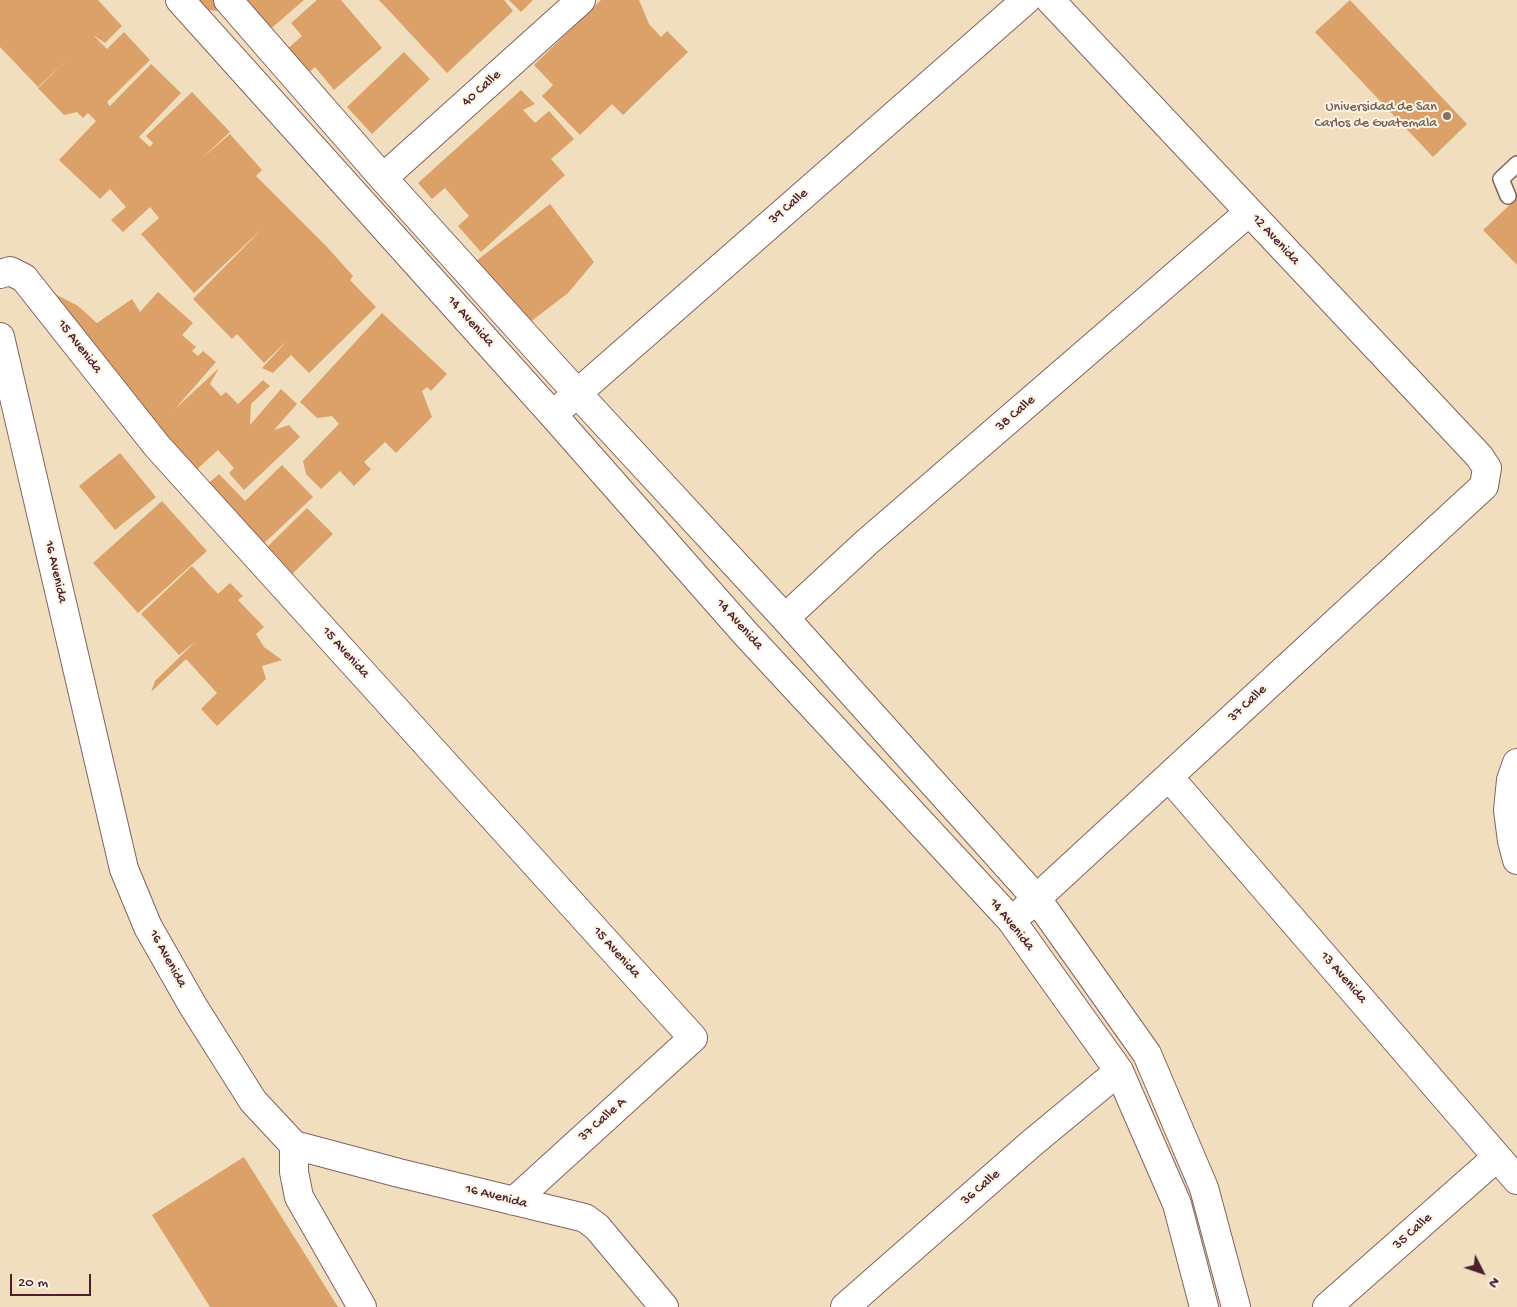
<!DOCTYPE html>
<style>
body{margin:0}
#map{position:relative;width:1517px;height:1307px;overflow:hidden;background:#f1debf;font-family:"Gochi Hand",sans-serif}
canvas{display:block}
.north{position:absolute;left:1457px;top:1247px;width:50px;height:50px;-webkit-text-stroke:4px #fcf5e5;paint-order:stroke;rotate:131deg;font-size:14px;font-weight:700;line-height:20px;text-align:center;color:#4a1f2b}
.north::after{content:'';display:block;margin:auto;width:18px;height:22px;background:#4a1f2b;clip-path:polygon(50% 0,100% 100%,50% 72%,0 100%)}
.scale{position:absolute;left:10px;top:1274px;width:81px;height:22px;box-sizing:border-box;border:2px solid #4a1f2b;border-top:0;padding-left:6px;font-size:15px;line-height:18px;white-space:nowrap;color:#4a1f2b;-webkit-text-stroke:4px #fcf5e5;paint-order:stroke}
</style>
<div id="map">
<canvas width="1517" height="1307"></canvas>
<div class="north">N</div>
<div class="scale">20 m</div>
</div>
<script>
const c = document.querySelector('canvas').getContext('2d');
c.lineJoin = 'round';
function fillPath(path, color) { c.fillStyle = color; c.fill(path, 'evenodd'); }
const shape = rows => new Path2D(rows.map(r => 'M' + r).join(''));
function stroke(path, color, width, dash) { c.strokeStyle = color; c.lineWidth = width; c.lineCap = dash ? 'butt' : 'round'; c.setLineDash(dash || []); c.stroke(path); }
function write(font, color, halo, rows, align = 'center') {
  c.font = font + ' "Gochi Hand",sans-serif'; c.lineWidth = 4; c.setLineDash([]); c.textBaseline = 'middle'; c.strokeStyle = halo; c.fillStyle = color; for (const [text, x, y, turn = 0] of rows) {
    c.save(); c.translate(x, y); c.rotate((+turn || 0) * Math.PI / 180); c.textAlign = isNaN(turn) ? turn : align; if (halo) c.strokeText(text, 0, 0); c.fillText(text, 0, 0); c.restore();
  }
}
fillPath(shape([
 [0,0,98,0,122,26,105,43,93,35,107,49,124,32,150,60,107,102,110,106,151,64,181,93,139,137,150,147,153,143,146,136,192,92,230,132,200,160,230,134,262,170,256,176,327,247,353,276,350,280,376,307,309,373,291,355,273,373,262,368,288,340,264,363,237,334,232,339,193,299,263,228,194,293,141,234,159,218,150,207,123,232,111,220,126,207,110,189,100,199,59,160,96,121,88,113,83,118,77,112,64,115,38,88,67,60,38,87,0,47],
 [197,0,304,0,252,45,222,11,205,10],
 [317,0,341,0,382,48,334,90,315,67,306,75,285,51,302,36,291,23],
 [379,0,504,0,513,11,447,73],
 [509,0,533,0,521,12],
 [601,0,639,0,649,24,661,37,667,31,688,52,623,115,612,104,580,135,542,96,553,85,534,65],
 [1350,0,1467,124,1433,157,1315,32],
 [404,52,430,79,372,134,347,107],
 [521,90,535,104,523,110,535,123,549,111,574,139,551,159,565,175,481,252,458,226,469,216,445,188,432,199,418,183],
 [1517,198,1517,265,1483,230],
 [550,204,594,262,568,293,525,326,476,261],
 [11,271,78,306,97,323,132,299,140,312,158,292,193,323,182,335,196,347,192,351,198,356,203,351,216,362,175,409,219,368,210,384,221,396,226,392,238,404,263,380,270,386,251,404,250,425,281,389,297,404,274,430,289,425,300,437,244,490,229,473,234,468,218,450,193,473,153,430,159,424],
 [382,313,447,374,431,391,427,387,422,391,432,417,396,453,385,442,364,462,371,469,354,486,340,471,321,489,306,474,303,461,339,424,332,416,317,418,300,402],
 [120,453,156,497,115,530,79,486],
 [282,465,313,497,258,549,202,489,219,474,245,501],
 [162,501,207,551,138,613,93,563],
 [307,508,333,534,288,578,262,552],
 [192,566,218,594,230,583,243,596,238,600,264,627,256,634,264,647,282,660,262,666,266,679,217,726,201,709,217,693,186,659,151,692,155,681,196,641,179,655,141,614],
 [244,1157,338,1307,210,1307,152,1215]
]), '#dca168');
const lane = shape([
 [1508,196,1501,179,1517,164]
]);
const street = shape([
 [180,0,553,415,745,633,1011,920,1119,1071,1177,1204,1204,1307],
 [228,0,383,178,577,393,785,618,1037,899,1147,1054,1204,1188,1236,1307],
 [383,178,581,0],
 [0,274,10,271,24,278,157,446,693,1038,514,1201],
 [0,337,124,869,148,927,193,1006,253,1101,294,1145,399,1173,585,1218,597,1227,664,1307],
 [565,404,1026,0],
 [785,618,867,542,1249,212],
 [1169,777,1517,1180],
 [1024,910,1484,486,1487,468,1479,456,1050,0],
 [294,1145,294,1172,299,1197,362,1307],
 [845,1307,1032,1143,1119,1071],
 [1327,1307,1497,1157]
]);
const secondary = shape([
 [1517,763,1511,780,1508,810,1512,841,1517,860]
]);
stroke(lane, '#84625f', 18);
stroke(street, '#84625f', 30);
stroke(secondary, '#84625f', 30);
stroke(lane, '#fff', 15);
stroke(street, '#fff', 28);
stroke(secondary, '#fff', 28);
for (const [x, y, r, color] of [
 [1447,116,5,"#8d6e63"]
]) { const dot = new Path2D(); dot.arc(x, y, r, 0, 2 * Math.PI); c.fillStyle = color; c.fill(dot); stroke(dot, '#fcf5e5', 2); }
write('14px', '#4a1f2b', '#fcf5e5', [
 ["40 Calle",482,89,-42],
 ["39 Calle",789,207,-41],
 ["12 Avenida",1275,240,47],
 ["14 Avenida",470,322,48],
 ["15 Avenida",79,347,52],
 ["38 Calle",1016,414,-41],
 ["16 Avenida",55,572,77],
 ["14 Avenida",739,625,48],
 ["15 Avenida",345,653,48],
 ["37 Calle",1248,704,-43],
 ["14 Avenida",1011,925,51],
 ["15 Avenida",616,953,48],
 ["16 Avenida",167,959,61],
 ["13 Avenida",1343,978,49],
 ["37 Calle A",603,1120,-42],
 ["36 Calle",981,1188,-41],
 ["16 Avenida",496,1197,14],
 ["35 Calle",1413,1232,-42]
]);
write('14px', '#785e54', '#fcf5e5', [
 ["Universidad de San",1437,108],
 ["Carlos de Guatemala",1437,124]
], 'right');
</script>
